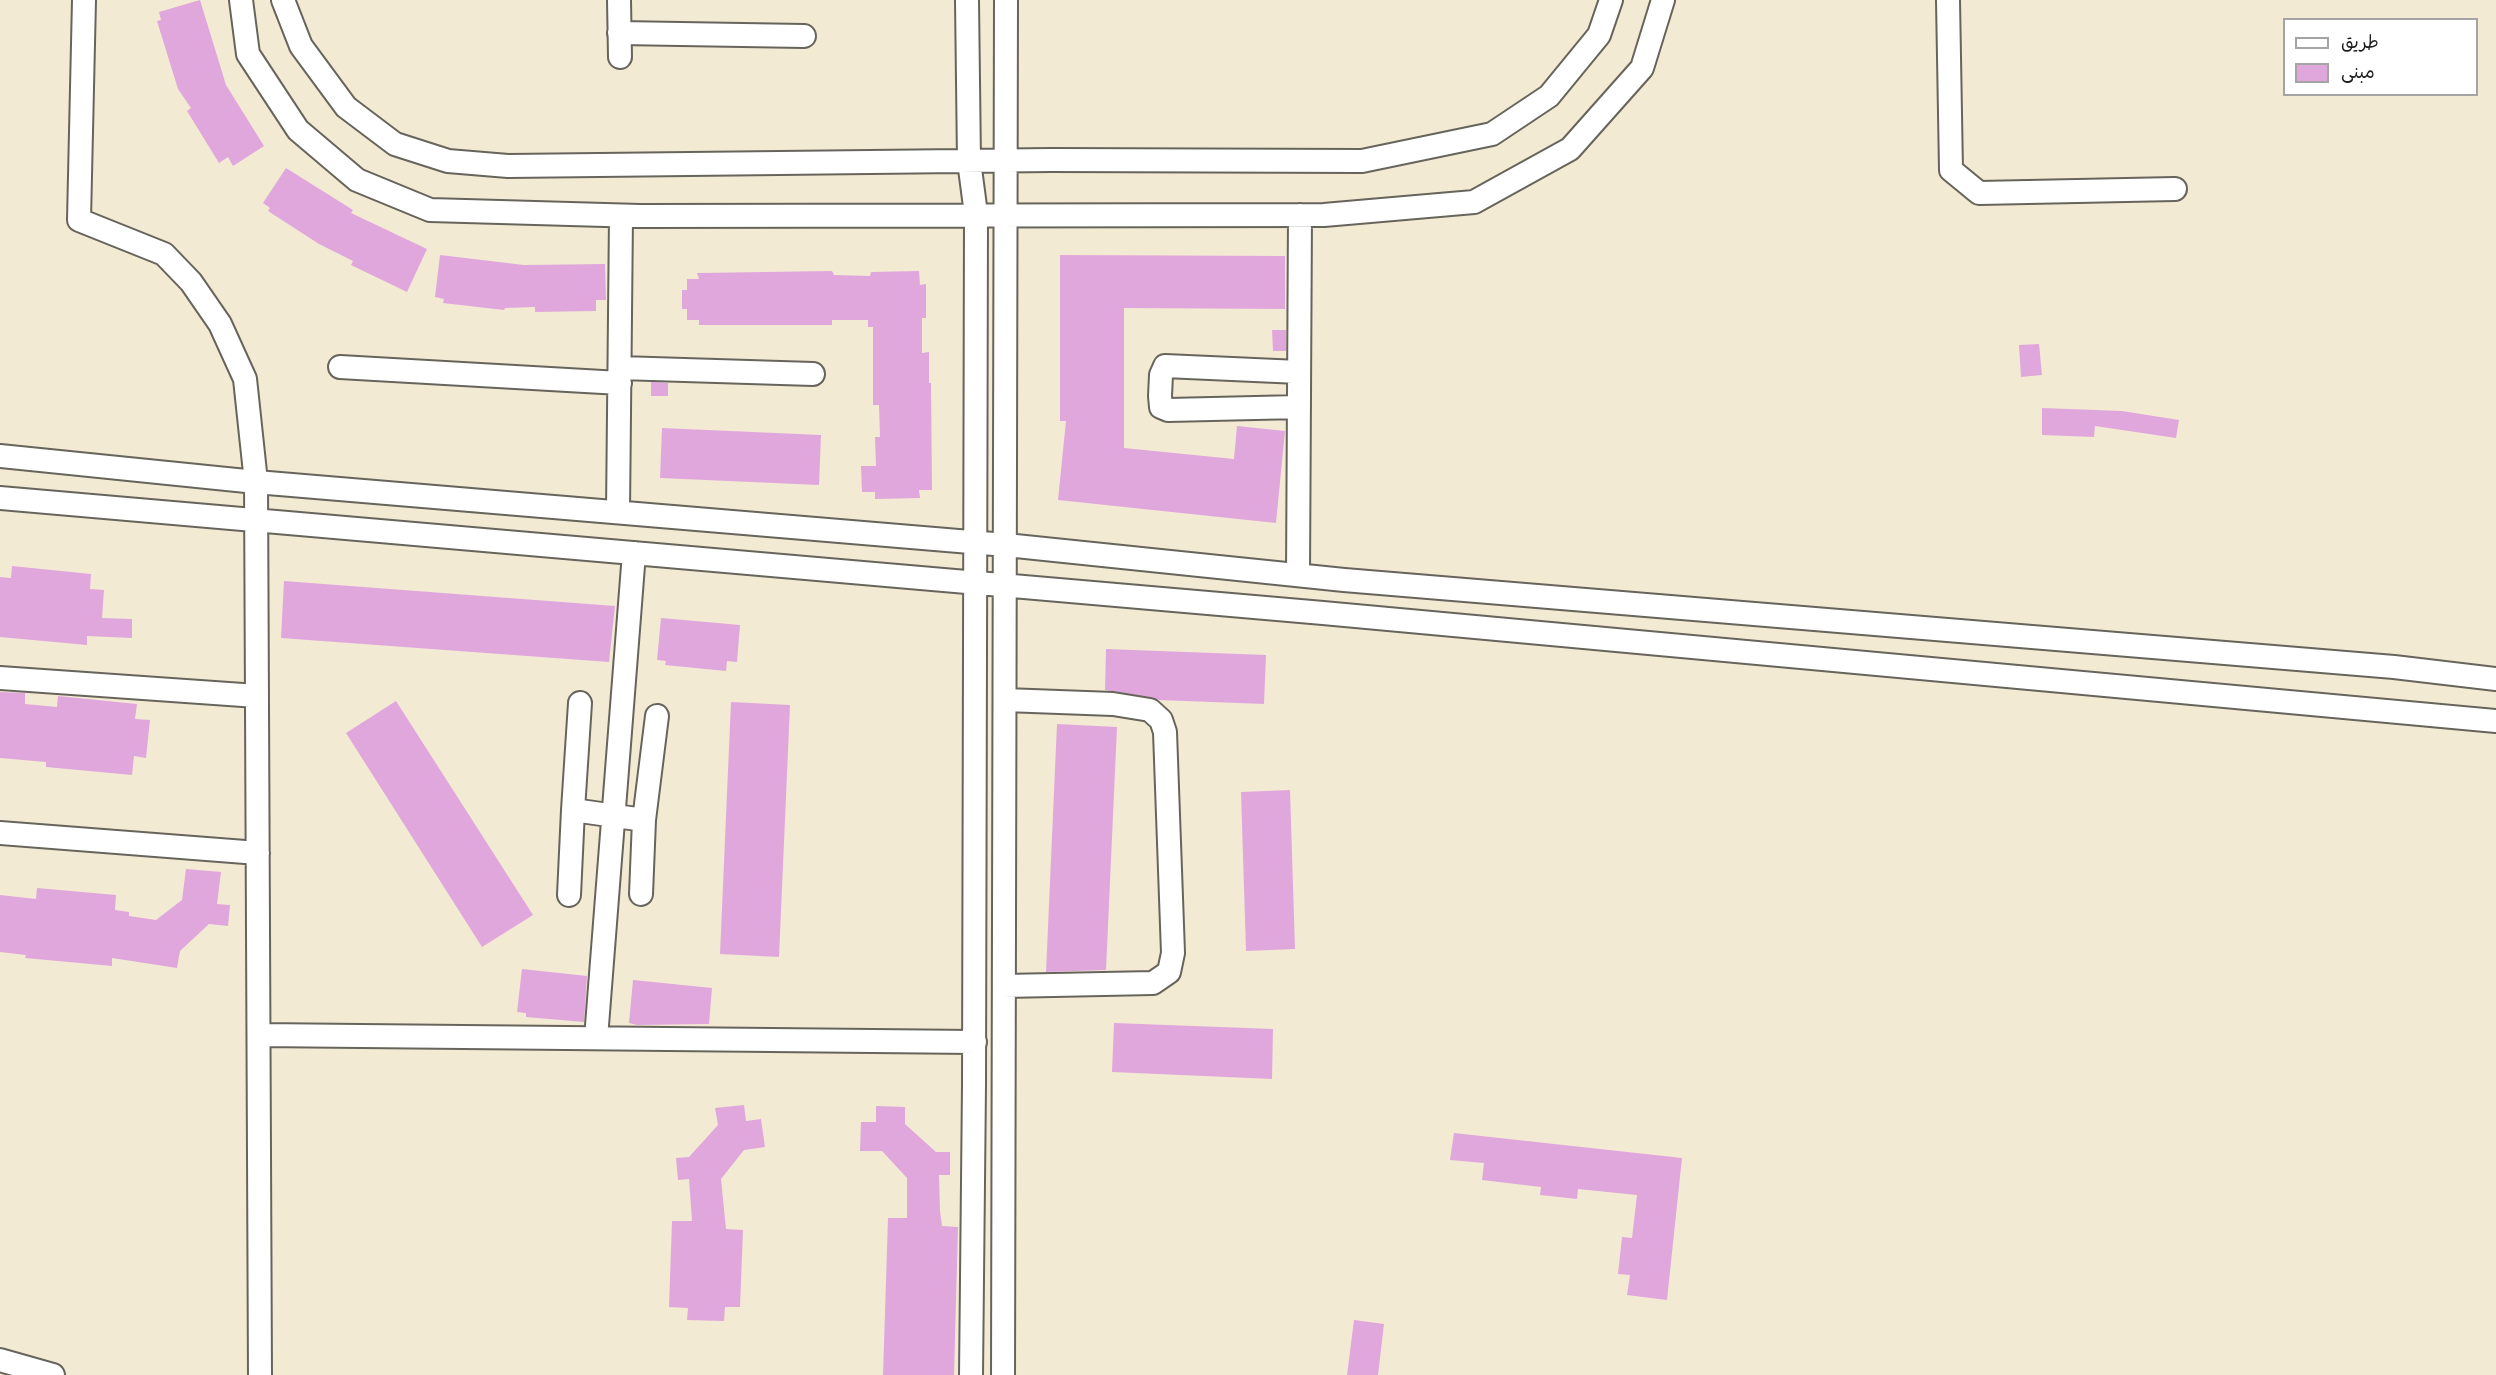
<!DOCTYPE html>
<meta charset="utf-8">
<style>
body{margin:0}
#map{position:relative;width:2496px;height:1375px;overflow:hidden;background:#f3ead4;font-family:Mynerve,"Playpen Sans Arabic",sans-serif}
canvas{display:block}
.legend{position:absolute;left:2283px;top:18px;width:195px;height:78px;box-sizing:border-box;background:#fff;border:2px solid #a4a4a4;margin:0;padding:8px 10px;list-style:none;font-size:18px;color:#1c1c1c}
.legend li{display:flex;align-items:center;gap:12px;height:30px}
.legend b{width:30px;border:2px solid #a4a4a4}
</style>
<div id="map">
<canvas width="2496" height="1375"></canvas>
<ul class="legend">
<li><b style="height:8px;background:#fff"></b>طريق</li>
<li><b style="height:16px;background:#e0a7dc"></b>مبنى</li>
</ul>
</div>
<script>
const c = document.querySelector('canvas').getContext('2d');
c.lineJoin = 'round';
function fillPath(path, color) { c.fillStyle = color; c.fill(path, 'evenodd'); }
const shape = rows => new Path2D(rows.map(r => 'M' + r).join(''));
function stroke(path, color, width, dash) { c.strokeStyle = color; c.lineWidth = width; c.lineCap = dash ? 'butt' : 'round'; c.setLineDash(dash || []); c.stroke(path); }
fillPath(shape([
 [200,0,226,85,264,146,233,166,228,157,219,163,187,111,191,108,178,89,157,21,161,20,159,12],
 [286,168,353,210,351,213,427,249,407,292,351,265,353,261,319,244,268,211,270,208,263,203],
 [440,255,524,265,605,264,606,300,596,300,596,311,535,312,535,307,505,308,504,310,443,303,444,299,435,297],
 [1060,255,1285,256,1285,309,1124,308,1124,448,1234,459,1237,426,1285,431,1276,523,1058,500,1066,421,1060,421],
 [832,271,834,275,870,276,871,272,919,271,920,285,926,284,926,318,922,318,922,353,929,352,929,383,931,383,932,490,919,490,920,498,875,499,875,492,862,492,861,466,876,466,875,437,880,437,879,405,873,405,873,327,868,327,868,320,832,320,832,325,699,325,699,320,687,320,687,309,682,309,682,290,687,290,687,279,699,279,697,273],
 [1272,330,1286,330,1286,351,1273,351],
 [2039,344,2042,375,2021,377,2019,345],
 [651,382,668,383,668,396,651,396],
 [2042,408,2122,411,2179,420,2176,438,2095,426,2094,437,2042,435],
 [662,428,821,435,819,485,660,478],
 [12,566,91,574,90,589,104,590,102,618,132,619,132,638,87,636,87,645,0,637,0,577,11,578],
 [284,581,615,606,609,662,281,638],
 [661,618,740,625,737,662,727,661,726,671,665,665,666,661,657,660],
 [1106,649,1266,655,1264,704,1159,700,1105,690],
 [0,692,25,693,25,704,57,707,58,696,137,704,135,719,150,720,146,758,134,756,132,775,46,767,46,762,0,758],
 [396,701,533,915,482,947,346,733],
 [731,702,790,705,779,957,720,954],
 [1057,724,1117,727,1106,970,1046,972],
 [1290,790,1295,949,1246,951,1241,792],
 [186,869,221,872,217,904,230,905,228,926,209,924,180,951,177,968,112,958,112,966,25,958,26,955,0,952,0,895,36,899,37,888,116,895,115,910,129,912,129,916,156,920,182,900],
 [522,969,587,976,584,1022,526,1017,526,1013,517,1012],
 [633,980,712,988,709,1024,637,1025,629,1023],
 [1114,1023,1273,1029,1272,1079,1112,1072],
 [744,1105,746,1121,761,1119,765,1147,744,1150,721,1179,726,1229,743,1230,740,1307,725,1307,724,1321,687,1320,688,1308,669,1307,672,1221,692,1221,689,1179,678,1180,676,1158,689,1157,718,1125,715,1108],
 [876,1106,905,1107,905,1124,936,1152,950,1152,950,1175,939,1175,940,1211,942,1226,958,1227,954,1375,883,1375,888,1218,907,1218,907,1178,882,1151,860,1151,861,1122,876,1122],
 [1454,1133,1682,1158,1667,1300,1627,1295,1630,1275,1618,1274,1622,1237,1632,1238,1637,1195,1578,1189,1577,1199,1540,1195,1541,1187,1482,1180,1484,1163,1450,1160],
 [1354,1320,1384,1324,1378,1375,1347,1375]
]), '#e0a7dc');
const minor = shape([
 [84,0,79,220,164,254,191,282,220,324,245,379,256,482,260,1375],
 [241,0,248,54,298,130,357,180,430,210,640,216,1324,215,1474,202,1570,149,1642,68,1663,0],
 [283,0,301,46,346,107,395,144,448,161,508,166,1051,160,1362,161,1492,134,1549,96,1599,35,1611,0],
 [619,0,620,57],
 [967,0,969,161,976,214,974,1085,971,1375],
 [1948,0,1951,170,1979,193,2175,189],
 [619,33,804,36],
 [340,367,620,383],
 [620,368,813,374],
 [1299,407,1168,410,1161,407,1160,396,1161,375,1165,366,1299,372],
 [0,456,256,482,1006,545,1344,580,2394,667,2496,679],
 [0,498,1323,613,2496,721],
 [618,512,621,216],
 [1298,575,1300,215],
 [0,678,257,696],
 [580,703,573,810,644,820,641,894],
 [644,820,657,716],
 [0,833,258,853],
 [569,895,573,810],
 [1004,986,1153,983,1169,972,1173,953,1165,732,1161,720,1150,710,1113,704,1005,700],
 [259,1035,975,1042],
 [596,1038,634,553],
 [0,1360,53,1375],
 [1003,1375,1006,0]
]);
stroke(minor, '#67645c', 26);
stroke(minor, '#fff', 22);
</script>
